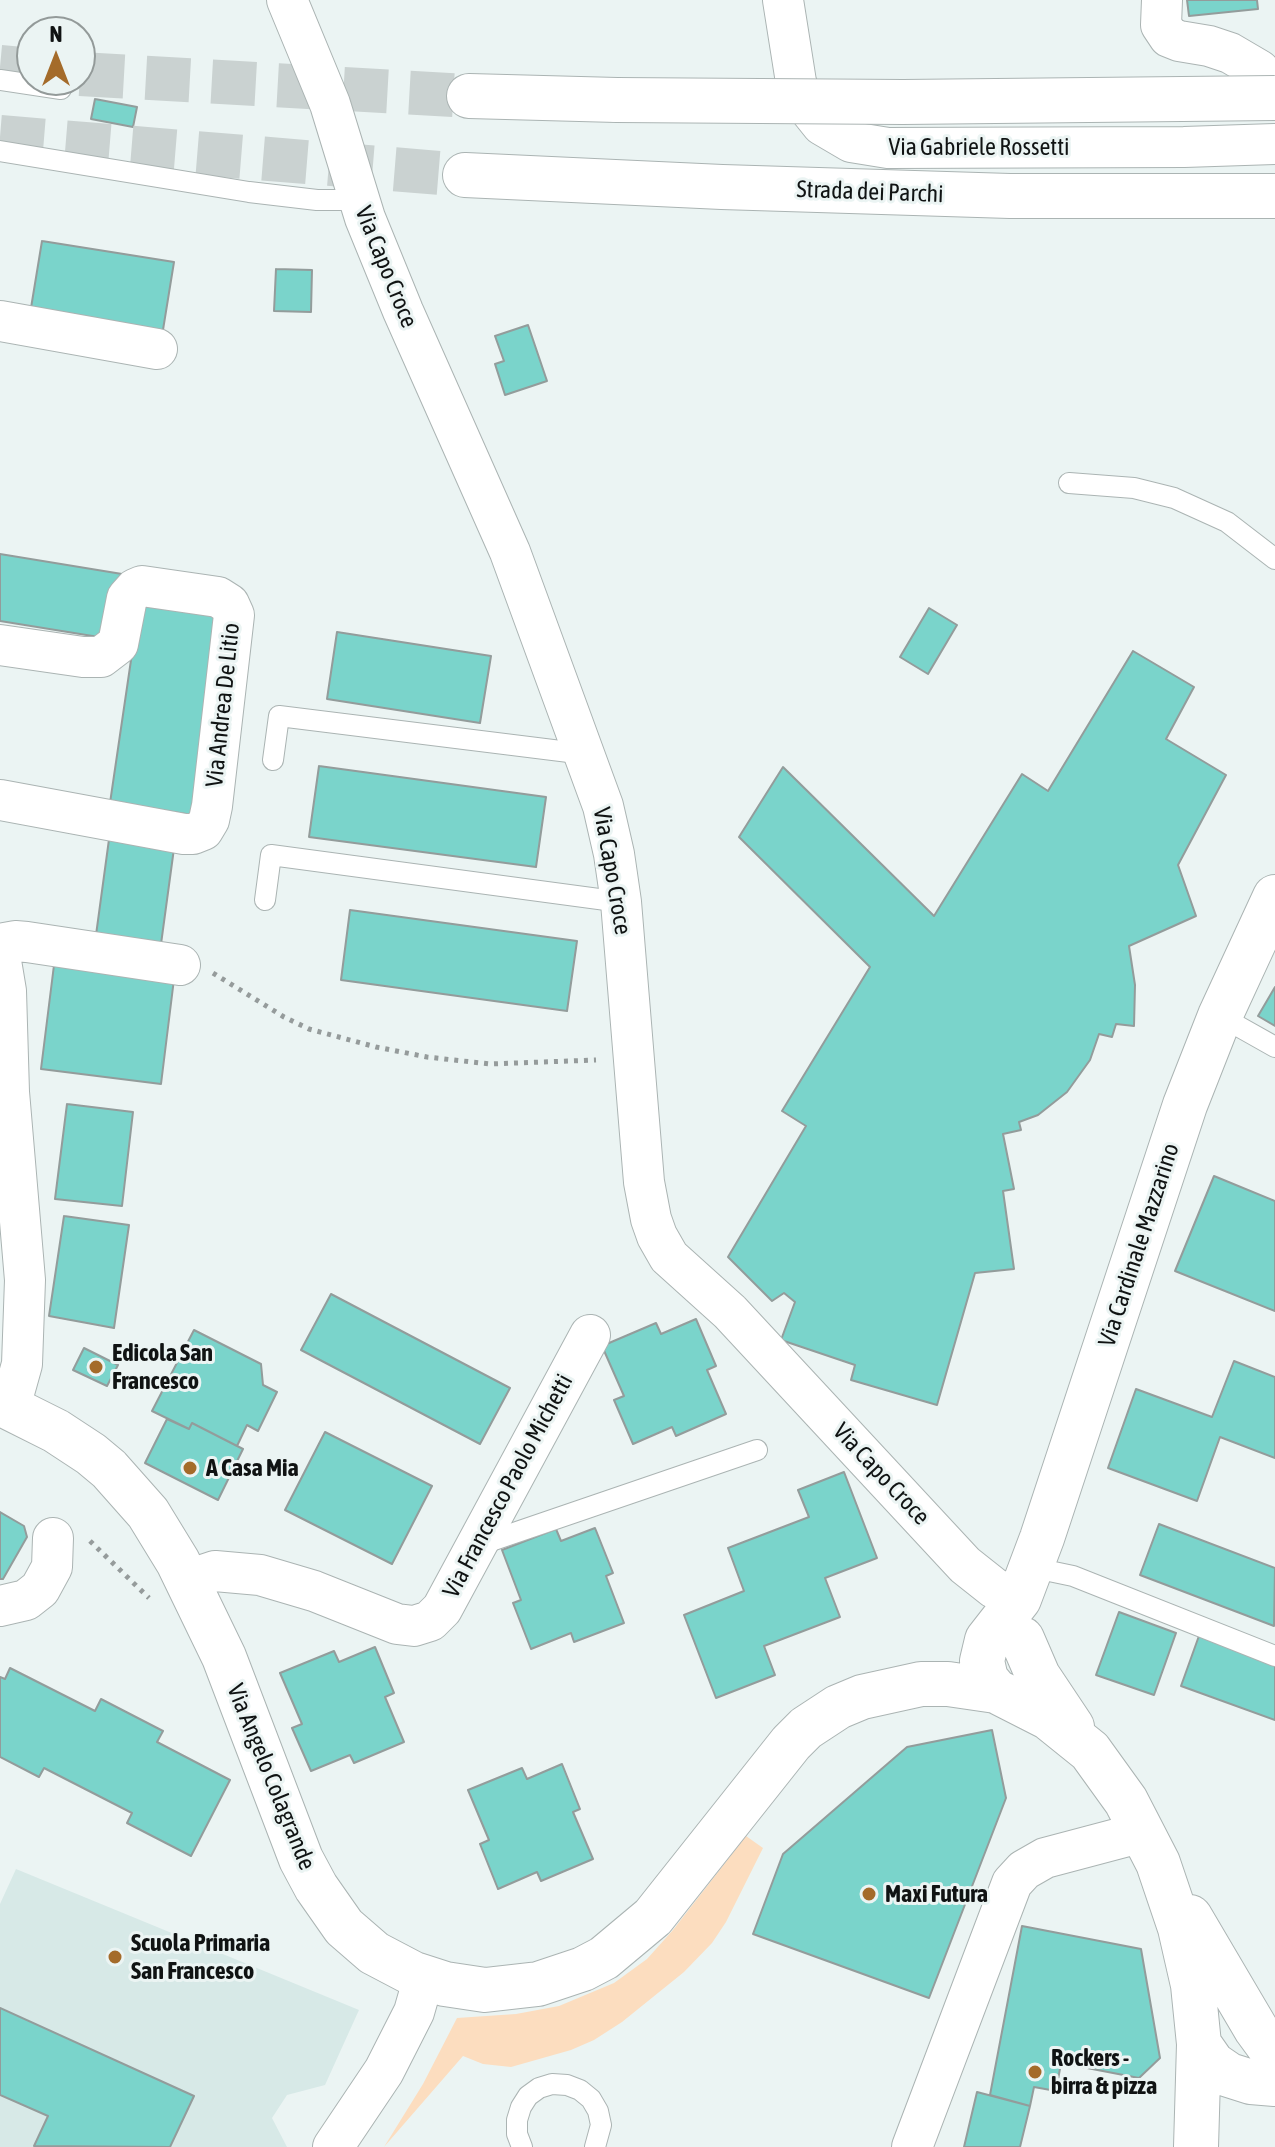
<!DOCTYPE html>
<style>
body{margin:0}
#map{position:relative;width:1275px;height:2147px;overflow:hidden;background:#ebf4f3;font-family:"Asap Condensed",sans-serif}
canvas{display:block}
.north{position:absolute;left:16px;top:16px;width:80px;height:80px;box-sizing:border-box;background:#ebf4f3;border:2px solid #939a99;border-radius:50%;rotate:0deg;font-size:22px;font-weight:700;line-height:32px;text-align:center;color:#101313}
.north::after{content:'';display:block;margin:auto;width:28px;height:36px;background:#a46b2a;clip-path:polygon(50% 0,100% 100%,50% 72%,0 100%)}
</style>
<div id="map">
<canvas width="1275" height="2147"></canvas>
<div class="north">N</div>
</div>
<script>
const c = document.querySelector('canvas').getContext('2d');
c.lineJoin = 'round';
function fillPath(path, color) { c.fillStyle = color; c.fill(path, 'evenodd'); }
const shape = rows => new Path2D(rows.map(r => 'M' + r).join(''));
function stroke(path, color, width, dash) { c.strokeStyle = color; c.lineWidth = width; c.lineCap = dash ? 'butt' : 'round'; c.setLineDash(dash || []); c.stroke(path); }
function write(font, color, halo, rows, align = 'center') {
  c.font = font + ' "Asap Condensed",sans-serif'; c.lineWidth = 6; c.setLineDash([]); c.textBaseline = 'middle'; c.strokeStyle = halo; c.fillStyle = color; for (const [text, x, y, turn = 0] of rows) {
    c.save(); c.translate(x, y); c.rotate((+turn || 0) * Math.PI / 180); c.textAlign = isNaN(turn) ? turn : align; if (halo) c.strokeText(text, 0, 0); c.fillText(text, 0, 0); c.restore();
  }
}
fillPath(shape([
 [16,1869,359,2010,325,2085,287,2095,272,2118,287,2147,0,2147,0,1904]
]), '#d7e9e7');
fillPath(shape([
 [746,1836,763,1848,726,1922,712,1943,684,1972,622,2022,594,2040,571,2050,511,2067,483,2064,463,2056,384,2147,423,2084,457,2018,516,2014,559,2006,614,1983,647,1959,673,1930]
]), '#fcddbf');
const building = shape([
 [1187,0,1257,0,1258,9,1189,16,1187,0],
 [95,99,137,107,133,127,91,119,95,99],
 [42,241,174,262,162,336,30,314,42,241],
 [276,269,312,270,311,312,274,311,276,269],
 [528,325,547,381,505,395,495,364,504,361,495,336,528,325],
 [0,554,122,574,111,639,0,621,0,554],
 [140,599,222,611,193,815,110,803,140,599],
 [929,608,957,625,928,674,900,657,929,608],
 [337,632,491,656,480,723,327,699,337,632],
 [1133,651,1194,687,1166,739,1226,775,1178,865,1196,916,1129,946,1135,985,1134,1026,1116,1024,1112,1037,1099,1034,1090,1060,1067,1092,1038,1115,1019,1122,1021,1130,1003,1134,1014,1189,1003,1191,1014,1269,975,1273,937,1405,851,1380,855,1365,781,1340,795,1302,784,1293,772,1301,728,1257,806,1126,782,1111,870,967,739,837,783,767,934,916,1022,774,1048,791,1133,651],
 [319,766,546,797,536,867,309,837,319,766],
 [110,832,175,841,161,944,96,935,110,832],
 [350,910,577,941,567,1011,341,980,350,910],
 [54,965,174,979,161,1084,41,1069,54,965],
 [1275,987,1275,1026,1258,1016,1275,987],
 [67,1104,133,1112,122,1206,55,1199,67,1104],
 [1214,1176,1275,1201,1275,1311,1175,1271,1214,1176],
 [64,1216,129,1225,114,1328,49,1316,64,1216],
 [331,1294,510,1388,480,1444,301,1350,331,1294],
 [696,1319,716,1366,707,1370,726,1414,676,1436,672,1427,633,1444,614,1400,624,1396,602,1346,656,1323,661,1334,696,1319],
 [194,1330,261,1364,263,1385,277,1392,258,1431,247,1425,237,1446,192,1423,189,1429,152,1411,194,1330],
 [84,1348,118,1365,107,1386,73,1370,84,1348],
 [1234,1361,1275,1377,1275,1458,1220,1437,1197,1501,1108,1468,1136,1389,1212,1417,1234,1361],
 [167,1419,189,1429,192,1423,243,1449,218,1500,145,1463,167,1419],
 [325,1432,432,1486,392,1564,285,1510,325,1432],
 [844,1472,877,1558,825,1578,840,1617,764,1646,775,1675,716,1698,684,1615,744,1591,728,1548,809,1517,798,1490,844,1472],
 [0,1512,24,1526,27,1537,3,1579,0,1579,0,1512],
 [1159,1524,1275,1568,1274,1626,1140,1575,1159,1524],
 [595,1528,613,1573,606,1576,624,1623,574,1642,571,1633,531,1649,513,1603,521,1600,502,1550,556,1529,561,1541,595,1528],
 [1119,1612,1176,1633,1154,1695,1096,1675,1119,1612],
 [1200,1633,1275,1660,1275,1720,1181,1686,1200,1633],
 [375,1647,394,1693,385,1697,404,1742,354,1763,350,1755,311,1771,292,1728,302,1724,280,1673,334,1651,339,1662,375,1647],
 [10,1668,95,1711,101,1699,163,1731,157,1742,230,1780,191,1856,127,1823,132,1813,44,1768,39,1777,0,1757,0,1677,5,1679,10,1668],
 [992,1730,1006,1798,929,1998,753,1934,783,1854,907,1747,992,1730],
 [562,1764,580,1809,573,1812,593,1859,541,1881,537,1872,498,1889,480,1844,489,1840,468,1790,522,1768,527,1779,562,1764],
 [1022,1926,1141,1949,1160,2058,1139,2078,1061,2063,1056,2091,1034,2087,1030,2106,990,2095,1022,1926],
 [0,2008,194,2096,170,2147,34,2146,48,2116,0,2095,0,2008],
 [977,2092,1030,2106,1020,2147,964,2147,977,2092]
]);
fillPath(building, '#7ad4cb');
stroke(building, '#939c9b', 2);
stroke(shape([
 [0,67,32,70],
 [80,74,469,96],
 [0,137,465,175]
]), '#cad2d1', 44, [44, 22]);
const lane = shape([
 [0,80,61,89],
 [0,151,249,192,317,200,358,200],
 [1069,483,1134,488,1174,498,1227,522,1275,559],
 [273,760,279,716,585,754],
 [265,900,271,855,621,902],
 [1220,1016,1275,1047],
 [479,1545,757,1450],
 [1030,1567,1073,1576,1275,1656],
 [522,2147,517,2134,517,2120,521,2107,528,2096,539,2088,552,2084,567,2085,580,2090,591,2099,598,2111,601,2125,595,2147]
]);
const street = shape([
 [287,0,330,104,365,218,403,311,510,552,603,806,614,854,621,902,644,1182,651,1219,657,1236,669,1257,730,1312,965,1565,994,1588,1019,1599],
 [783,0,796,82,802,100,822,125,851,142,888,148,1184,147,1275,144],
 [1162,0,1161,25,1169,37,1179,41,1209,46,1230,53,1259,70,1275,86],
 [0,321,157,349],
 [0,645,83,657,101,657,118,644,127,598,135,589,142,586,218,597,229,604,234,615,212,806,209,820,203,830,193,834,184,834,0,800],
 [0,944,15,941,27,942,180,965],
 [0,955,6,991,9,1092,25,1280,22,1364,10,1407],
 [188,1580,215,1571,260,1575,314,1591,397,1624,414,1626,430,1621,442,1609,590,1335],
 [0,1606,26,1600,40,1589,52,1567,53,1538],
 [333,2147,384,2071,414,2012,424,1977],
 [912,2147,1012,1883,1024,1870,1045,1858,1143,1832]
]);
const secondary = shape([
 [0,1403,56,1431,91,1454,109,1469,148,1513,178,1562,224,1657,301,1859,316,1887,344,1927,374,1953,414,1974,445,1984,485,1990,538,1984,583,1969,604,1958,653,1917,791,1743,806,1728,838,1707,862,1697,921,1684,948,1684,996,1691],
 [1022,1639,1038,1676,1072,1727],
 [1190,1917,1256,2029,1275,2055],
 [1199,2044,1213,2064,1229,2075,1251,2082,1275,2084],
 [1196,2147,1199,2044,1193,1985,1180,1928,1158,1863,1126,1801,1090,1751,1049,1718,996,1691,986,1679,982,1661,987,1640,1019,1599,1042,1538,1185,1105,1220,1016,1275,897]
]);
const highway = shape([
 [469,96,617,100],
 [465,175,722,187,1010,196,1275,196]
]);
stroke(lane, '#abb4b3', 22);
stroke(street, '#abb4b3', 42);
stroke(secondary, '#abb4b3', 46);
stroke(highway, '#abb4b3', 46);
stroke(shape([
 [213,973,284,1017,309,1029,376,1047,427,1057,490,1064,596,1060],
 [90,1541,149,1598]
]), '#959b9b', 5, [4, 6]);
stroke(lane, '#fff', 20);
stroke(street, '#fff', 40);
stroke(secondary, '#fff', 44);
stroke(highway, '#fff', 44);
const highwayBridge = shape([
 [617,100,903,102,1275,98]
]);
stroke(highwayBridge, '#abb4b3', 46, []);
stroke(highwayBridge, '#fff', 44);
for (const [x, y, r, color] of [
 [96,1367,8,"#a46b2a"],
 [190,1468,8,"#a46b2a"],
 [869,1894,8,"#a46b2a"],
 [115,1957,8,"#a46b2a"],
 [1035,2072,8,"#a46b2a"]
]) { const dot = new Path2D(); dot.arc(x, y, r, 0, 2 * Math.PI); c.fillStyle = color; c.fill(dot); stroke(dot, '#ebf4f3', 3); }
write('24px', '#101313', '#ebf4f3', [
 ["Via Gabriele Rossetti",979,147],
 ["Strada dei Parchi",870,192,2],
 ["Via Capo Croce",386,267,68],
 ["Via Andrea De Litio",223,705,-84],
 ["Via Capo Croce",612,871,80],
 ["Via Cardinale Mazzarino",1139,1245,-72],
 ["Via Capo Croce",881,1474,47],
 ["Via Francesco Paolo Michetti",508,1486,-62],
 ["Via Angelo Colagrande",271,1777,68]
]);
write('bold 24px', '#101313', '#ebf4f3', [
 ["Edicola San",112,1353],
 ["Francesco",112,1381],
 ["A Casa Mia",206,1468],
 ["Maxi Futura",885,1894],
 ["Scuola Primaria",131,1943],
 ["San Francesco",131,1971],
 ["Rockers -",1051,2058],
 ["birra & pizza",1051,2086]
], 'left');
</script>
